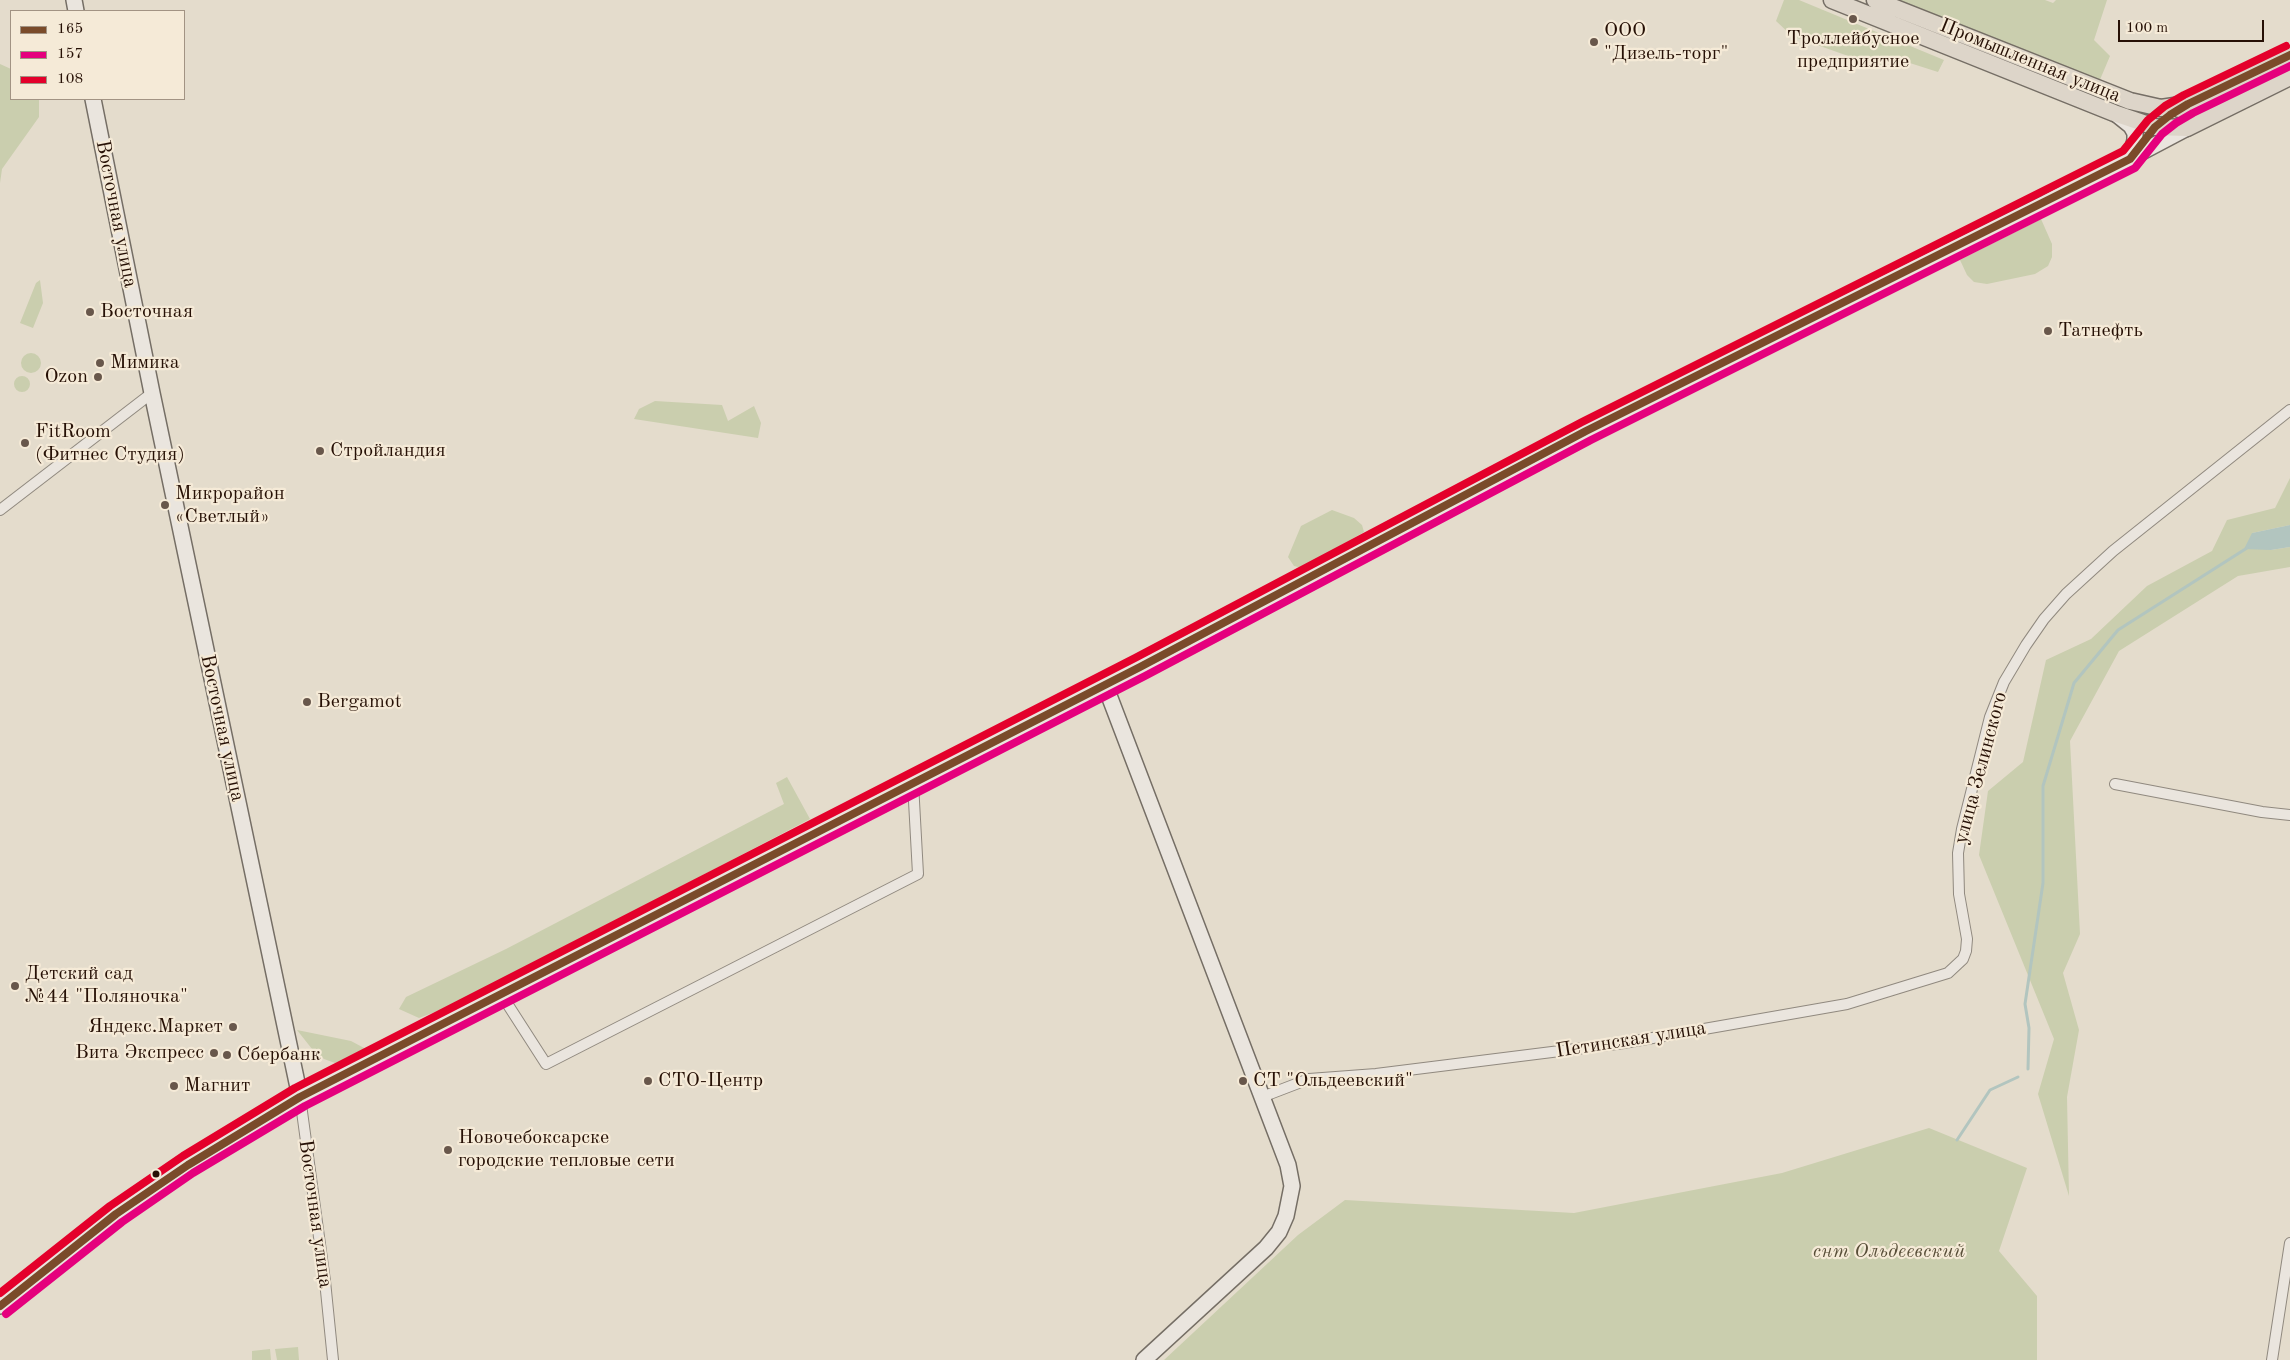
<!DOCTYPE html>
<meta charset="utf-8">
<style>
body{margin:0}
#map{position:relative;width:2290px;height:1360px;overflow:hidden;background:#e4dccc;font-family:"Old Standard TT",serif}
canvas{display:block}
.legend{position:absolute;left:10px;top:10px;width:175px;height:90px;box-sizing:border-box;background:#f5ead7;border:1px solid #a29383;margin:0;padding:6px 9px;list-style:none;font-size:15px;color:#261005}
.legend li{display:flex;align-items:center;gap:10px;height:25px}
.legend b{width:25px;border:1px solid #a29383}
.scale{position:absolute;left:2118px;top:20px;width:146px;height:22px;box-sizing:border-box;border:2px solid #261005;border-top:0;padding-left:6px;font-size:15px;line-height:18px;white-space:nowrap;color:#261005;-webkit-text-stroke:4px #f5ead7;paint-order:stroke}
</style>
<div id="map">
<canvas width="2290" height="1360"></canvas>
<ul class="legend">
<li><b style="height:6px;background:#7a4b2a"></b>165</li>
<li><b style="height:6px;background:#e5007d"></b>157</li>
<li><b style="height:6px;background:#e4002b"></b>108</li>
</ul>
<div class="scale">100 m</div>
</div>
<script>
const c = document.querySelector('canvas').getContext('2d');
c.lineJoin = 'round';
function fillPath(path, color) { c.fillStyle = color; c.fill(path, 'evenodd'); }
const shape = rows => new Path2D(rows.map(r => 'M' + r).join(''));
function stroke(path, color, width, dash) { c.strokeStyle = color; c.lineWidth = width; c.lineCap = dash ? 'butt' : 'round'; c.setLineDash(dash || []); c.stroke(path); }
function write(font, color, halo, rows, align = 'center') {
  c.font = font + ' "Old Standard TT",serif'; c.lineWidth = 4.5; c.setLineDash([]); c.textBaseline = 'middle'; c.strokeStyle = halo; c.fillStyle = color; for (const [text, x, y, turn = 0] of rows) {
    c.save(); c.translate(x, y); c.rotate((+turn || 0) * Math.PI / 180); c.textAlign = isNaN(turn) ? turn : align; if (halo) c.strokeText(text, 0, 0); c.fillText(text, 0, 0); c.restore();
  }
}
fillPath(shape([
 [1784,0,1799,0,1944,60,1938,72,1891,57,1879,67,1792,36,1776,21],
 [1897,0,2045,0,2053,3,2056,0,2107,0,2094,40,2110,56,2099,82],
 [2290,61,2290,68,2184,120,2181,115],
 [0,64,11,69,11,99,39,99,39,117,2,169,0,183],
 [2041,219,2052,244,2052,257,2048,266,2035,274,1987,284,1974,282,1967,275,1960,260],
 [40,280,43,303,33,328,20,323,36,283],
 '21 363a10 10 0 1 1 20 0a10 10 0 1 1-20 0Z',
 '14 384a8 8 0 1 1 16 0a8 8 0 1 1-16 0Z',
 [655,401,722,405,728,421,754,406,761,423,758,438,634,419,639,409],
 [2290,478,2290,525,2252,533,2271,550,2290,547,2290,567,2238,576,2119,651,2070,741,2080,934,2063,973,2079,1030,2067,1097,2069,1196,2038,1094,2054,1039,1979,855,1988,791,2023,762,2046,660,2091,639,2147,586,2212,551,2227,520,2275,508],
 [1332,510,1354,518,1362,525,1364,532,1302,568,1294,566,1288,557,1301,526],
 [787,777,810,819,491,986,435,1012,419,1018,399,1009,406,997,506,949,784,804,776,783],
 [297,1030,351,1041,366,1049,366,1051,346,1062,335,1063,324,1059,312,1049],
 [1929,1128,2027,1168,1999,1251,2037,1296,2037,1360,1164,1360,1298,1235,1345,1200,1574,1213,1782,1173],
 [298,1347,299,1360,277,1360,275,1349],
 [270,1349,271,1360,252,1360,252,1351]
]), '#caceae');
fillPath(shape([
 [2290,525,2290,547,2271,550,2244,549,2252,533]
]), '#b2c5bf');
stroke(shape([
 [2028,1069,2029,1028,2025,1004,2043,883,2043,786,2074,683,2118,630,2247,548],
 [1957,1140,1990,1090,2018,1077]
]), '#b2c5bf', 3);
const street = shape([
 [0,510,152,393],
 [2115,784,2262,812,2290,815],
 [501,994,546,1064,918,874,913,783],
 [300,1097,325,1281,333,1360],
 [1262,1097,1309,1079,1376,1074,1624,1043,1847,1004,1948,973,1963,959,1966,951,1967,939,1959,894,1958,853,1962,829,1990,717,2004,682,2026,645,2044,619,2066,594,2113,551,2290,410],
 [2272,1360,2290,1243]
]);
const secondary = shape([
 [74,0,76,11],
 [93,99,152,393,300,1097],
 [2116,114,2131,126,2135,133,2135,140,2130,159],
 [1105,685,1288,1165,1292,1186,1286,1216,1279,1232,1266,1248,1144,1360],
 [0,1306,116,1214,188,1165,300,1097,1140,667,1586,431,2045,203,2187,128]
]);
const primary = shape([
 [1832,0,2114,113,2155,127,2187,128,2290,77],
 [1875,0,2130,101,2161,108,2188,104],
 [2179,109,2290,55]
]);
stroke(street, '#90897f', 12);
stroke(secondary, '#756e65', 18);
stroke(primary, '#756e65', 19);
stroke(street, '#eae5de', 10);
stroke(secondary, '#eae5de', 15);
stroke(primary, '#ddd5c9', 16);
stroke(shape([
 [0,1306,116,1214,188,1165,300,1097,1140,667,1586,431,2130,159,2155,127,2170,115,2188,104,2290,55]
]), '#7a4b2a', 8);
stroke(shape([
 [6,1314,122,1222,193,1173,305,1106,1145,676,1591,440,2135,168,2162,134,2176,123,2193,113,2290,66]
]), '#e5007d', 8);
stroke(shape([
 [0,1293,110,1206,183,1156,295,1088,1135,658,1582,422,2123,151,2148,120,2165,106,2184,95,2286,46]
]), '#e4002b', 8);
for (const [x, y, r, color] of [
 [1853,19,5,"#68574b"],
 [1594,42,5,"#68574b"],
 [90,312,5,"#68574b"],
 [2048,331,5,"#68574b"],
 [100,363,5,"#68574b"],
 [98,377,5,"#68574b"],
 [25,443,5,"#68574b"],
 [320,451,5,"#68574b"],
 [165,505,5,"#68574b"],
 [307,702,5,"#68574b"],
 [15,986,5,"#68574b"],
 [233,1027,5,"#68574b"],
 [214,1053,5,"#68574b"],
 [227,1055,5,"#68574b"],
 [648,1081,5,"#68574b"],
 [1243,1081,5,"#68574b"],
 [174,1086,5,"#68574b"],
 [448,1150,5,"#68574b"],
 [156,1174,4.5,"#261005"]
]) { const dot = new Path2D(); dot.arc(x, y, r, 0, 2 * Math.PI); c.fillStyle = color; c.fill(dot); stroke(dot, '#f5ead7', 2); }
write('20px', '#261005', '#f5ead7', [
 ["ООО",1604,31],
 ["\"Дизель-торг\"",1604,54],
 ["Троллейбусное",1853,39,"center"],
 ["предприятие",1853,62,"center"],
 ["Восточная",100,312],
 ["Татнефть",2058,331],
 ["Мимика",110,363],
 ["Ozon",88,377,"right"],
 ["FitRoom",35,432],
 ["(Фитнес Студия)",35,455],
 ["Стройландия",330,451],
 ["Микрорайон",175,494],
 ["«Светлый»",175,517],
 ["Bergamot",317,702],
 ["Детский сад",25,974],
 ["№44 \"Поляночка\"",25,997],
 ["Яндекс.Маркет",223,1027,"right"],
 ["Вита Экспресс",204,1053,"right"],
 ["Сбербанк",237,1055],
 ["СТО-Центр",658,1081],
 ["СТ \"Ольдеевский\"",1253,1081],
 ["Магнит",184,1086],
 ["Новочебоксарске",458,1138],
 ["городские тепловые сети",458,1161]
], 'left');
write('20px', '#261005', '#f5ead7', [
 ["Промышленная улица",2030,61,22],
 ["Восточная улица",116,214,79],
 ["Восточная улица",222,728,78],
 ["улица Зелинского",1981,768,-75],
 ["Петинская улица",1631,1040,-9],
 ["Восточная улица",315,1214,82]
]);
write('italic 20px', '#584e38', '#f5ead7', [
 ["снт Ольдеевский",1889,1252]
]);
</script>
